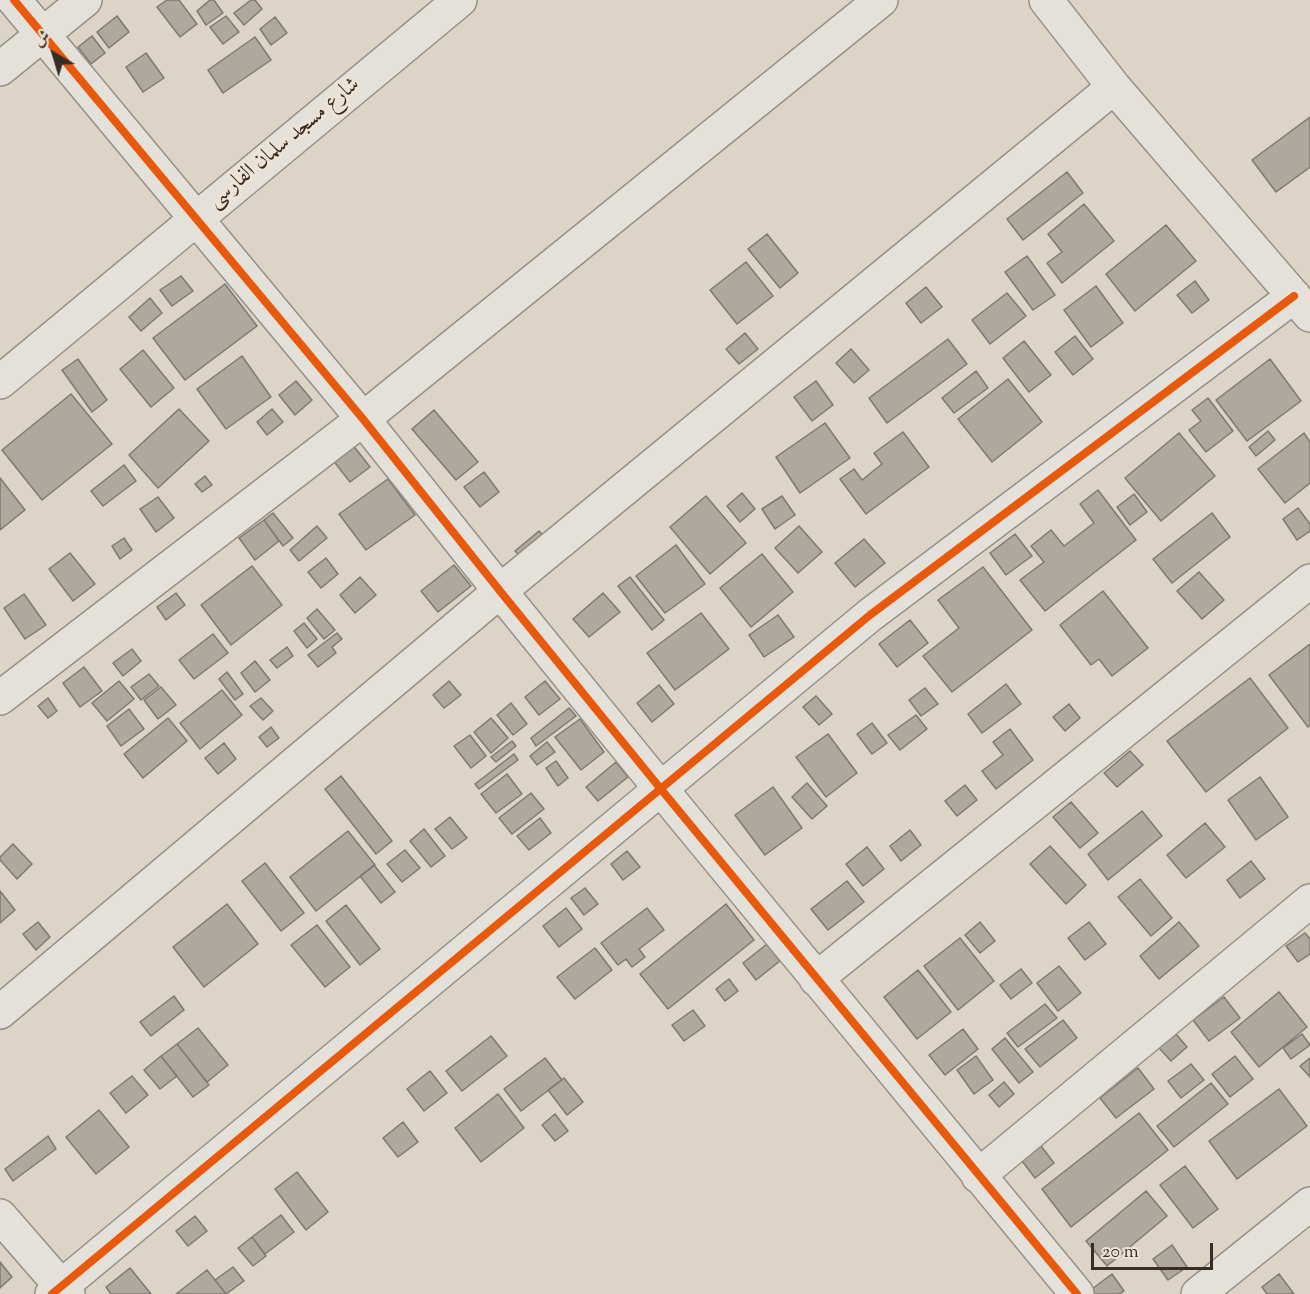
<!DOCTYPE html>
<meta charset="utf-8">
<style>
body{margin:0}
#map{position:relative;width:1310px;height:1294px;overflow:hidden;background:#dcd4c7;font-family:"Sorts Mill Goudy",Amiri,serif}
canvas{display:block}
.north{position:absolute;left:24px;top:24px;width:60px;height:60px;-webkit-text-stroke:4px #eee4d5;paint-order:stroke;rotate:322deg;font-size:16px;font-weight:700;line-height:24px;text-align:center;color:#382e26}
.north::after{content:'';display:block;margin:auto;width:21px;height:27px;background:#382e26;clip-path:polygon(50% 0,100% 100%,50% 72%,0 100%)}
.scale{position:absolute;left:1091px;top:1243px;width:122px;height:27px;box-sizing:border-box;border:3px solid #382e26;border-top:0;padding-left:8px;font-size:18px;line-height:21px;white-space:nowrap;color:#382e26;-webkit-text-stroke:4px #eee4d5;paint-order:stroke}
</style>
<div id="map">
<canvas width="1310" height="1294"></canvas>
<div class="north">ش</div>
<div class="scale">20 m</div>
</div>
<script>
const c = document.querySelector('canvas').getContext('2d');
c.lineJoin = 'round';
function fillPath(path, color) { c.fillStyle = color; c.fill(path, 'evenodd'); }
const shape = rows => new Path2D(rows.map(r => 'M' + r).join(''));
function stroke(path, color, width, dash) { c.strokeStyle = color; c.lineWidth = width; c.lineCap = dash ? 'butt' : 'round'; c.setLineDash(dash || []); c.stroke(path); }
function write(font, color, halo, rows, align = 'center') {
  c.font = font + ' "Sorts Mill Goudy",Amiri,serif'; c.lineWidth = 6; c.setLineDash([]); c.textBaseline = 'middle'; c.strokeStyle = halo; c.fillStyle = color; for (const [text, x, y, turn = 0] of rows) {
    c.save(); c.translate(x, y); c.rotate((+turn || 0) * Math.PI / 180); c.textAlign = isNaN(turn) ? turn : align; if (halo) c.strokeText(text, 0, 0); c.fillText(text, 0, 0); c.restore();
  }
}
const building = shape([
 [167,0,179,0,197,24,180,37,157,7,167,0],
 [210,0,214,0,223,13,206,25,197,11,210,0],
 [251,0,255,0,262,9,244,25,234,13,251,0],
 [117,16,129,32,109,48,97,32,117,16],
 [226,16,239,32,223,44,210,27,226,16],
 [275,17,287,33,271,45,260,29,275,17],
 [92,36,105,53,91,64,78,47,92,36],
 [255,37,271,60,223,93,208,70,255,37],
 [146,53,164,78,143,92,126,67,146,53],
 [1310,117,1310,167,1276,192,1252,160,1310,117],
 [1067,172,1083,193,1023,240,1007,219,1067,172],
 [1084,204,1114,241,1062,283,1047,263,1062,252,1048,234,1084,204],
 [1166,225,1196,261,1135,311,1106,274,1166,225],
 [767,234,798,273,780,288,748,249,767,234],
 [1027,256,1055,295,1033,310,1005,272,1027,256],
 [746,262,773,296,737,324,710,290,746,262],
 [181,276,193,291,172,306,160,290,181,276],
 [1195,281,1209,300,1192,313,1177,295,1195,281],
 [225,284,257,326,185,380,153,338,225,284],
 [1096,286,1123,323,1091,347,1064,310,1096,286],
 [926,287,942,307,921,323,906,303,926,287],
 [1007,293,1026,316,990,344,972,320,1007,293],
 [150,298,162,313,141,331,129,317,150,298],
 [745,333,758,349,739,364,726,349,745,333],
 [1075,336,1093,359,1073,375,1055,352,1075,336],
 [948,339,967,364,887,423,869,398,948,339],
 [1024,341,1051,375,1029,392,1003,358,1024,341],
 [851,349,869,370,854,383,836,363,851,349],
 [143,350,174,388,151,407,120,369,143,350],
 [242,356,271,397,226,429,197,389,242,356],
 [78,359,107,400,92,412,62,370,78,359],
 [1270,359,1301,401,1247,441,1216,400,1270,359],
 [976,371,988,388,954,413,942,398,976,371],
 [1008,379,1042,422,992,462,958,419,1008,379],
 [296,381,312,400,295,415,279,395,296,381],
 [816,381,833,405,812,421,794,397,816,381],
 [71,394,112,444,42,500,2,450,71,394],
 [1208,398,1233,431,1206,452,1189,430,1201,421,1192,410,1208,398],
 [179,409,209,441,158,488,129,455,179,409],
 [272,409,283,422,267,435,257,422,272,409],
 [434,410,478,462,456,480,412,429,434,410],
 [825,423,850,458,800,493,776,457,825,423],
 [1268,431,1275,440,1256,456,1249,447,1268,431],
 [903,432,929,467,866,514,840,479,854,469,862,480,882,464,874,453,903,432],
 [1179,433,1215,476,1161,521,1125,478,1179,433],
 [1304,433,1310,442,1310,483,1285,503,1258,469,1304,433],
 [352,444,370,467,350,482,332,459,352,444],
 [124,465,136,481,103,506,91,491,124,465],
 [484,472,499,492,480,507,464,487,484,472],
 [205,476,212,485,202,492,195,484,205,476],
 [0,478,25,510,0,530,0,478],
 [388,479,415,515,366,550,339,514,388,479],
 [1098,490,1136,540,1045,611,1020,580,1044,562,1031,546,1051,530,1064,546,1094,523,1080,504,1098,490],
 [742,493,755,509,740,522,727,506,742,493],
 [1134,494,1147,512,1130,525,1117,507,1134,494],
 [706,496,746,543,710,574,670,527,706,496],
 [782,496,795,515,775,529,762,509,782,496],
 [158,497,174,518,156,532,140,509,158,497],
 [1298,508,1310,524,1310,531,1297,540,1283,519,1298,508],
 [273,513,293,538,283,546,264,520,273,513],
 [1212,513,1230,537,1172,583,1153,559,1212,513],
 [264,520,279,541,255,560,239,538,264,520],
 [317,526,327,538,299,561,290,550,317,526],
 [799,526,822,552,798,573,775,548,799,526],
 [539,531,549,542,526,562,515,551,539,531],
 [1015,534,1032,556,1006,575,990,553,1015,534],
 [124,538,132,550,120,559,112,546,124,538],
 [864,539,885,563,855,587,835,563,864,539],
 [676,545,705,584,665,613,636,576,676,545],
 [70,553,95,584,73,601,49,569,70,553],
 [762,554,793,592,751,627,720,588,762,554],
 [326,558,338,574,321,588,308,572,326,558],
 [454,565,471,586,438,612,421,591,454,565],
 [252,566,282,605,231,645,201,605,252,566],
 [983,567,1032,630,952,692,923,656,959,628,938,600,983,567],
 [1199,572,1224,600,1202,619,1177,591,1199,572],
 [360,577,376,595,355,613,340,595,360,577],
 [630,577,664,620,652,630,618,586,630,577],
 [1103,591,1148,648,1112,676,1099,659,1091,665,1060,625,1103,591],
 [176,593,185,605,166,620,157,607,176,593],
 [603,593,620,612,589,637,573,619,603,593],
 [24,594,46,625,25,639,4,608,24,594],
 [317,609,335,630,324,639,307,618,317,609],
 [701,613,729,649,675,690,647,653,701,613],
 [778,615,794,637,764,657,749,635,778,615],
 [910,620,928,643,897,667,879,644,910,620],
 [304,623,317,639,307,648,294,631,304,623],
 [337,633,342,639,332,647,336,653,318,667,308,655,337,633],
 [213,634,228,653,194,679,179,660,213,634],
 [1310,644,1310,725,1308,727,1269,675,1310,644],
 [287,647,293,656,277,668,270,660,287,647],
 [132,649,141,661,123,676,113,663,132,649],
 [255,661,270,680,255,692,241,673,255,661],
 [84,667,102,691,80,707,63,683,84,667],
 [227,672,243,694,235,700,219,679,227,672],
 [149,674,159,686,141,700,131,687,149,674],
 [1250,678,1288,728,1206,792,1167,741,1250,678],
 [119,681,134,699,107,721,92,703,119,681],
 [449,681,461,695,444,708,433,695,449,681],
 [545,681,560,699,539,715,525,697,545,681],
 [1006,684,1021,704,982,733,968,714,1006,684],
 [659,685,674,704,652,722,637,703,659,685],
 [161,687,176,705,158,719,144,700,161,687],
 [925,688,938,704,921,716,909,700,925,688],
 [222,690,242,715,200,749,180,723,222,690],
 [816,696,832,714,819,725,803,707,816,696],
 [48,698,57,711,48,718,38,706,48,698],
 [261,698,273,711,263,720,250,706,261,698],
 [511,703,527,724,513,735,497,715,511,703],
 [1069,704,1080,718,1065,731,1053,717,1069,704],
 [569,708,576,716,536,746,531,738,569,708],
 [129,709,144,729,121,746,107,726,129,709],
 [916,715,927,729,900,750,888,735,916,715],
 [168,718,187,741,143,778,124,754,168,718],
 [491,718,508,738,491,753,474,732,491,718],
 [580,719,604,752,581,770,555,737,580,719],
 [872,723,887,743,872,754,857,734,872,723],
 [271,727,279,738,267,747,259,737,271,727],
 [1010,729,1033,760,996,789,982,771,1003,755,993,742,1010,729],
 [828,734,857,773,826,797,796,757,828,734],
 [470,735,486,756,471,768,454,746,470,735],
 [512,741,516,746,496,762,491,757,512,741],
 [547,742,555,752,537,765,530,756,547,742],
 [224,743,236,759,218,774,205,758,224,743],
 [1130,751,1143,765,1117,787,1104,773,1130,751],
 [514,754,518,760,479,789,475,784,514,754],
 [556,761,568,778,558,786,546,768,556,761],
 [616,762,628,777,598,801,586,787,616,762],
 [507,774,522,794,496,813,481,794,507,774],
 [341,776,392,841,376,854,325,789,341,776],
 [1260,777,1288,817,1256,840,1228,800,1260,777],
 [807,783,827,806,812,819,792,797,807,783],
 [965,785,977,800,957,816,945,801,965,785],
 [773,787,802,828,765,855,735,815,773,787],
 [531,793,544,809,512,834,499,818,531,793],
 [1071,802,1098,833,1080,848,1053,817,1071,802],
 [1142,811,1162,836,1108,880,1088,854,1142,811],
 [450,817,467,838,452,849,435,829,450,817],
 [540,818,551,833,529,850,517,836,540,818],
 [1205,823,1225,847,1186,878,1167,855,1205,823],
 [424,829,445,856,431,867,410,841,424,829],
 [910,830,921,845,901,861,890,846,910,830],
 [348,831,375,865,316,911,290,877,348,831],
 [13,844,32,864,17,879,0,860,0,857,13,844],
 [1050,846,1086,885,1066,904,1030,864,1050,846],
 [867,847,884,869,863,886,846,864,867,847],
 [405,850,420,868,402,882,387,864,405,850],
 [627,851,640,867,623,880,611,864,627,851],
 [1251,861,1265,879,1240,898,1227,880,1251,861],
 [265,863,304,913,281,931,242,881,265,863],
 [374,865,395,892,381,903,360,876,374,865],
 [1140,879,1172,918,1151,936,1118,897,1140,879],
 [847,881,864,902,828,930,811,909,847,881],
 [585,888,598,904,584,915,571,898,585,888],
 [0,891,15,910,0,923,0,891],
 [227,904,258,944,204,987,173,947,227,904],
 [726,904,754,940,668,1009,640,974,726,904],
 [346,905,380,949,360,965,326,921,346,905],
 [566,908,582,929,559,947,543,926,566,908],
 [647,908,664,930,639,949,645,957,632,967,626,959,618,965,601,943,647,908],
 [38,922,50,937,36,950,23,934,38,922],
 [980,922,995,941,980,953,965,935,980,922],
 [1089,922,1106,944,1085,960,1068,938,1089,922],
 [1179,922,1199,946,1159,979,1140,956,1179,922],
 [317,925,350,967,325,987,291,945,317,925],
 [1305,933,1310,939,1310,954,1298,962,1286,946,1305,933],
 [960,938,994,981,958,1010,924,966,960,938],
 [767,944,780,961,756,980,743,963,767,944],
 [595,948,612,970,575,999,557,977,595,948],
 [1059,966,1081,993,1058,1011,1037,983,1059,966],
 [1021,969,1032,983,1011,999,1000,985,1021,969],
 [918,970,951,1012,917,1039,884,997,918,970],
 [729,979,738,991,725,1001,716,989,729,979],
 [1279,992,1307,1027,1259,1067,1231,1032,1279,992],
 [174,996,184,1010,151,1036,140,1022,174,996],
 [1224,997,1240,1018,1209,1041,1193,1020,1224,997],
 [1045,1004,1057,1018,1018,1047,1007,1033,1045,1004],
 [693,1010,705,1026,684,1041,672,1025,693,1010],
 [1063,1020,1077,1038,1040,1067,1025,1049,1063,1020],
 [198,1028,228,1065,207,1082,177,1044,198,1028],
 [963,1029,978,1049,945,1075,929,1055,963,1029],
 [1176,1034,1187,1047,1171,1061,1159,1048,1176,1034],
 [1302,1034,1310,1045,1291,1059,1283,1048,1302,1034],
 [491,1036,507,1056,462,1091,446,1071,491,1036],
 [1005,1038,1033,1072,1019,1083,992,1049,1005,1038],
 [177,1044,209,1085,193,1097,161,1056,177,1044],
 [161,1056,177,1076,160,1089,144,1070,161,1056],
 [976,1056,993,1080,974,1094,957,1070,976,1056],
 [1235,1056,1253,1079,1230,1097,1212,1074,1235,1056],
 [545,1058,562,1080,521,1111,504,1089,545,1058],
 [1310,1058,1310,1077,1300,1066,1310,1058],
 [1191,1064,1204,1080,1181,1098,1168,1081,1191,1064],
 [1138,1068,1154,1089,1116,1118,1100,1098,1138,1068],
 [430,1071,447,1093,424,1111,407,1089,430,1071],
 [132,1076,148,1095,126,1113,110,1093,132,1076],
 [564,1078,583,1102,567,1115,548,1090,564,1078],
 [1004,1082,1014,1094,999,1107,989,1095,1004,1082],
 [1211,1083,1228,1104,1174,1147,1157,1126,1211,1083],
 [1279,1089,1307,1126,1237,1179,1209,1141,1279,1089],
 [498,1094,524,1128,481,1162,455,1128,498,1094],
 [99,1110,129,1147,96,1174,66,1137,99,1110],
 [1139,1113,1168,1150,1071,1227,1042,1189,1139,1113],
 [555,1114,568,1131,555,1141,542,1125,555,1114],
 [403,1122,418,1142,398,1157,383,1138,403,1122],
 [48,1136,56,1149,13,1181,5,1169,48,1136],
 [1041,1146,1054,1163,1035,1178,1022,1161,1041,1146],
 [1185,1166,1218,1209,1193,1228,1160,1185,1185,1166],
 [297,1172,328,1212,306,1230,275,1189,297,1172],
 [1146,1191,1167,1216,1107,1266,1086,1241,1146,1191],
 [281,1215,294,1232,265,1254,252,1237,281,1215],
 [195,1216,207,1231,188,1246,176,1231,195,1216],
 [252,1237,266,1256,253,1266,238,1248,252,1237],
 [1172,1245,1187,1267,1168,1280,1153,1259,1172,1245],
 [0,1262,12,1277,0,1288,0,1262],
 [233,1267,244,1281,226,1294,215,1280,233,1267],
 [130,1268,151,1294,111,1294,106,1287,130,1268],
 [207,1270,226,1294,176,1294,207,1270],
 [1112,1274,1124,1291,1119,1294,1090,1294,1088,1292,1112,1274],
 [1279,1274,1294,1294,1267,1294,1262,1287,1279,1274]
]);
fillPath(building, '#aea89f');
stroke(building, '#7e7972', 1.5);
const street = shape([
 [14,0,363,419,500,591,660,788,1077,1294],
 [1046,0,1114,87,1310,315],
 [0,69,85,0],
 [0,382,460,0],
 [0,698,363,419,881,0],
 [816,979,1310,581],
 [0,1012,500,591,1114,87],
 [978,1176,1310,901],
 [0,1216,68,1294],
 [52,1294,870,615,1294,296],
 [1198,1294,1310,1204]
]);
stroke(street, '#969087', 36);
stroke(street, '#e4e0da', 33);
stroke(shape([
 [14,0,363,419,500,591,660,788,1077,1294],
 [52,1294,870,615,1294,296]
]), '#e8590c', 8);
write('22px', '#382e26', '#eee4d5', [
 ["شارع مسجد سلمان الفارسى",285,144,-40]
]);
</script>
